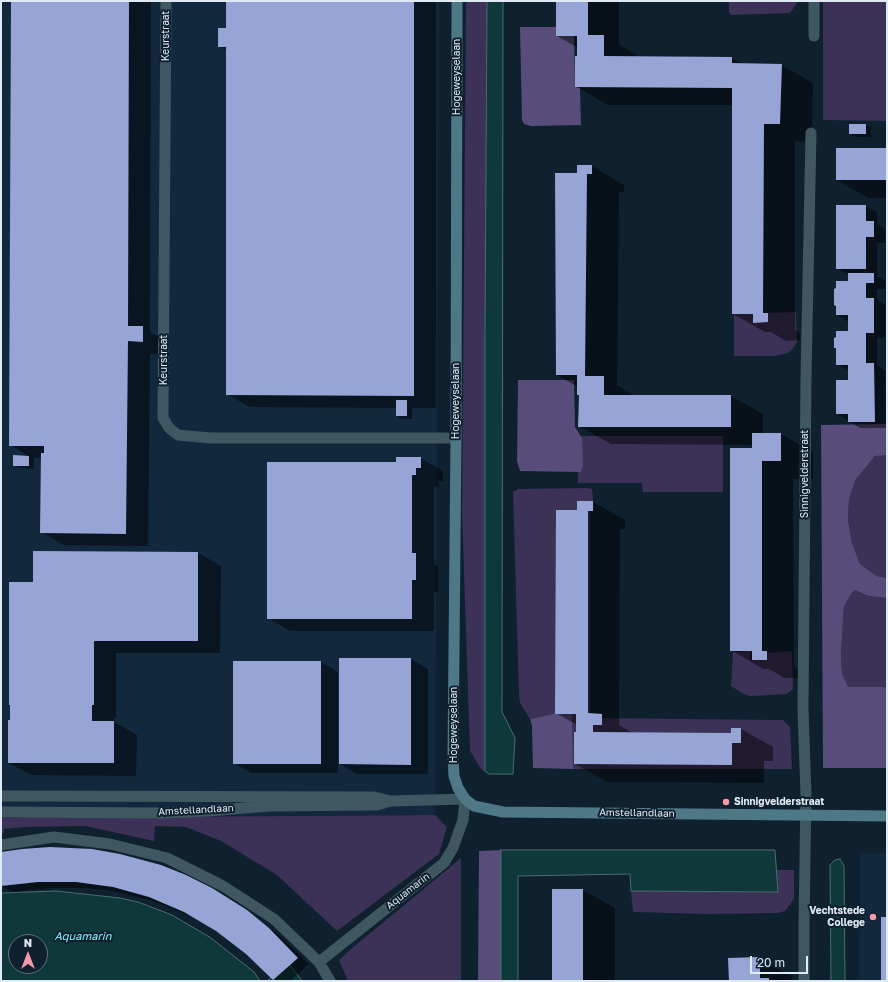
<!DOCTYPE html>
<style>
body{margin:0}
#map{position:relative;width:888px;height:982px;overflow:hidden;background:#0f202f;font-family:"Golos Text",sans-serif}
canvas{display:block}
.frame{position:absolute;inset:0;border:2px solid #dfeaf4;pointer-events:none}
.north{position:absolute;left:8px;top:934px;width:40px;height:40px;box-sizing:border-box;background:#0f202f;border:1px solid #62717e;border-radius:50%;rotate:0deg;font-size:11px;font-weight:700;line-height:16px;text-align:center;color:#dfeaf4}
.north::after{content:'';display:block;margin:auto;width:14px;height:18px;background:#f39aab;clip-path:polygon(50% 0,100% 100%,50% 72%,0 100%)}
.scale{position:absolute;left:750px;top:956px;width:58px;height:18px;box-sizing:border-box;border:2px solid #dfeaf4;border-top:0;padding-left:5px;font-size:12px;line-height:14px;white-space:nowrap;color:#dfeaf4;-webkit-text-stroke:3px #0f202f;paint-order:stroke}
</style>
<div id="map">
<canvas width="888" height="982"></canvas>
<div class="frame"></div>
<div class="north">N</div>
<div class="scale">20 m</div>
</div>
<script>
const c = document.querySelector('canvas').getContext('2d');
c.lineJoin = 'round';
function fillPath(path, color) { c.fillStyle = color; c.fill(path, 'evenodd'); }
const shape = rows => new Path2D(rows.map(r => 'M' + r).join(''));
function stroke(path, color, width, dash) { c.strokeStyle = color; c.lineWidth = width; c.lineCap = dash ? 'butt' : 'round'; c.setLineDash(dash || []); c.stroke(path); }
function write(font, color, halo, rows, align = 'center') {
  c.font = font + ' "Golos Text",sans-serif'; c.lineWidth = 4; c.setLineDash([]); c.textBaseline = 'middle'; c.strokeStyle = halo; c.fillStyle = color; for (const [text, x, y, turn = 0] of rows) {
    c.save(); c.translate(x, y); c.rotate((+turn || 0) * Math.PI / 180); c.textAlign = isNaN(turn) ? turn : align; if (halo) c.strokeText(text, 0, 0); c.fillText(text, 0, 0); c.restore();
  }
}
fillPath(shape([
 [1,1,439,1,435,815,1,817],
 [860,853,887,853,887,981,859,981]
]), '#12283d');
fillPath(shape([
 [466,1,487,1,485,337,485,771,482,770,479,766,470,751,462,512],
 [729,1,797,1,797,3,790,13,731,15,729,12],
 [823,1,887,1,887,121,823,120],
 [796,312,797,341,794,347,788,353,775,356,734,356,734,313,754,313,755,322,767,322,767,313],
 [578,436,723,436,723,492,643,492,642,483,578,483],
 [881,454,887,455,887,578,877,576,860,564,852,543,848,521,849,499,856,479,875,456],
 [588,488,592,489,594,508,590,508,590,718,783,720,790,727,792,769,573,769,553,714,530,719,520,703,519,695,513,492,518,489],
 [855,590,868,596,887,598,887,688,884,687,848,688,842,673,841,653,844,605,851,594],
 [750,651,750,660,766,660,766,653,792,651,793,689,787,694,750,696,742,693,731,686,733,652],
 [435,815,447,827,439,854,337,931,277,875,221,841,186,827,155,826,154,841,85,826,27,827,4,829,4,833,1,833,1,818],
 [461,858,461,981,348,981,339,960,351,949],
 [777,870,794,870,794,899,785,911,778,913,707,914,633,912,631,891,778,892]
]), '#3c3157');
fillPath(shape([
 [520,27,556,27,574,34,575,87,580,88,581,125,531,126,524,124,522,120],
 [518,380,574,380,575,427,582,438,583,466,581,472,520,471,517,461],
 [887,424,887,455,875,456,856,479,849,499,848,521,852,543,860,564,877,576,887,578,887,598,868,596,855,590,851,594,844,606,841,653,842,673,848,687,884,687,887,688,887,768,823,768,821,425],
 [553,714,572,714,573,769,533,768,532,726,530,719],
 [501,850,501,981,478,981,479,851]
]), '#584c7a');
const water = shape([
 [487,1,503,1,502,704,502,712,515,738,513,774,489,774,485,771,485,337,487,1],
 [501,850,775,850,778,892,631,891,630,874,518,876,518,981,501,981,501,850],
 [840,859,844,866,845,981,831,981,830,865,835,860,840,859],
 [56,891,120,898,138,902,172,915,211,938,254,972,260,981,1,981,1,893,56,891],
 [16,942,40,942,40,966,16,966,16,942],
 [290,965,302,981,267,981,284,966,290,965]
]);
fillPath(water, '#0e383a');
stroke(water, '#4d6d72', 1);
fillPath(shape([
 [12,1,151,1,150,332,165,340,165,354,150,354,148,546,64,545,41,532,42,458,34,458,34,469,19,468,14,465,14,456,30,457,10,445],
 [228,1,436,1,436,408,412,408,412,419,402,419,397,416,397,408,250,407,227,394,228,49,224,49,219,46,228,31],
 [557,1,619,1,619,45,636,54,636,57,732,58,743,64,781,65,813,83,812,142,795,141,795,330,800,333,800,340,786,341,771,332,765,332,733,314,733,105,608,105,576,86,578,48,557,36],
 [866,125,871,128,871,137,856,137,850,134],
 [887,149,887,198,868,198,837,180],
 [592,166,624,185,624,192,619,192,617,385,635,396,731,396,763,414,763,434,781,434,813,452,813,479,793,479,794,667,799,670,799,678,785,678,769,669,763,669,731,650,753,445,611,444,579,426,580,395,578,387,557,375,578,174],
 [865,206,877,212,877,224,885,229,885,243,877,243,877,276,885,281,885,289,877,289,877,300,885,305,885,338,877,338,877,365,885,370,886,428,860,428,837,414,849,381,849,371,837,364,849,332,849,322,837,315,849,282,849,275,837,268],
 [420,458,443,471,443,481,438,481,439,487,434,487,434,564,438,567,438,592,434,592,434,631,290,631,268,618,397,463],
 [593,502,625,520,625,529,620,529,619,725,634,734,732,734,732,729,741,729,773,747,773,761,764,761,764,783,607,782,575,764,577,725,556,713,578,511],
 [34,552,198,553,221,566,220,653,116,653,116,718,114,718,114,722,137,735,136,776,32,775,9,763,11,721,34,583],
 [411,659,428,669,428,774,357,774,340,764],
 [321,662,338,672,338,773,251,773,234,763],
 [1,853,247,910,280,936,309,964,290,981,276,981,237,945,196,918,150,900,113,891,88,888,50,888,13,892,2,886],
 [583,890,615,908,615,981,553,981],
 [760,958,792,977,792,981,729,981,729,959]
]), '#0007');
fillPath(shape([
 [11,1,129,1,128,326,143,326,143,342,128,341,126,534,40,533,41,453,44,453,44,446,9,446],
 [226,1,414,1,414,396,226,395],
 [556,1,588,1,588,35,604,35,604,56,732,57,732,63,782,64,780,124,764,124,763,313,768,313,768,322,753,323,753,314,732,314,732,88,575,87,575,56,577,56,577,36,556,36],
 [218,28,226,28,226,47,218,47],
 [849,124,866,124,866,134,849,134],
 [836,148,887,148,887,180,836,180],
 [577,165,592,165,592,174,587,174,585,376,604,376,604,395,731,395,731,427,578,427,579,395,577,395,577,375,556,375,555,173,577,173],
 [836,205,866,205,866,221,874,221,874,237,866,237,866,269,836,269],
 [848,273,874,273,874,283,866,283,866,298,874,298,874,333,866,333,866,363,874,363,875,422,848,422,848,414,836,414,836,380,848,380,848,365,836,365,836,348,834,348,834,338,836,337,836,331,848,331,848,315,836,315,836,306,834,305,834,289,836,288,836,281,848,281],
 [396,400,407,400,407,416,396,416],
 [752,433,781,433,781,461,762,461,762,651,767,651,767,660,752,660,752,651,730,651,730,448,752,448],
 [13,455,29,456,29,466,13,466],
 [396,457,421,457,421,468,416,468,416,475,412,475,412,553,416,553,416,580,412,580,412,619,267,619,267,462,396,462],
 [577,501,593,501,593,511,588,511,588,713,602,714,602,725,593,725,593,732,731,733,731,728,741,728,741,743,732,743,732,765,574,764,574,732,576,732,576,714,555,714,556,510,577,510],
 [33,551,198,552,198,641,94,641,94,705,92,705,92,721,114,721,114,763,8,763,8,720,10,720,10,705,9,705,9,582,33,582],
 [339,658,411,658,411,765,339,764],
 [233,661,321,661,321,764,233,764],
 [50,847,92,849,120,854,161,865,186,875,212,888,247,910,269,928,298,958,273,980,246,954,216,931,184,912,149,897,113,887,76,882,38,882,1,886,1,852,22,849],
 [552,889,583,889,583,981,552,981],
 [881,917,887,917,887,981,881,981],
 [760,957,760,978,769,978,769,981,729,981,728,958]
]), '#96a4d6');
stroke(shape([
 [166,1,163,418,169,428,178,435,210,438,456,438],
 [814,1,814,36],
 [1,796,375,797,390,801],
 [1,812,161,813,209,811,269,806,377,805,391,801,465,799,463,820,453,848,444,863,319,962],
 [1,845,54,837,110,844,167,858,223,886,274,919,319,962,330,981],
 [804,981,804,923,806,795,803,709,806,377,811,133]
]), '#3f5761', 11);
stroke(shape([
 [457,1,456,438,453,757,454,776,458,788,465,799,474,806,503,812,887,816]
]), '#4f7887', 11);
for (const [x, y, r, color] of [
 [726,802,4,"#f39aab"],
 [873,917,4,"#f39aab"]
]) { const dot = new Path2D(); dot.arc(x, y, r, 0, 2 * Math.PI); c.fillStyle = color; c.fill(dot); stroke(dot, '#0f202f', 1.5); }
write('10px', '#dfeaf4', '#0f202f', [
 ["Keurstraat",166,36,-90],
 ["Hogeweyselaan",457,77,-90],
 ["Keurstraat",164,360,-90],
 ["Hogeweyselaan",456,401,-90],
 ["Sinnigvelderstraat",805,474,-90],
 ["Hogeweyselaan",454,725,-90],
 ["Amstellandlaan",196,810,-3],
 ["Amstellandlaan",637,813,1],
 ["Aquamarin",408,891,-38]
]);
write('bold 10px', '#dfeaf4', '#0f202f', [
 ["Sinnigvelderstraat",734,802],
 ["Vechtstede",865,911,"right"],
 ["College",865,923,"right"]
], 'left');
write('italic 11px', '#81f4fb', '#0f202f', [
 ["Aquamarin",83,937]
]);
</script>
